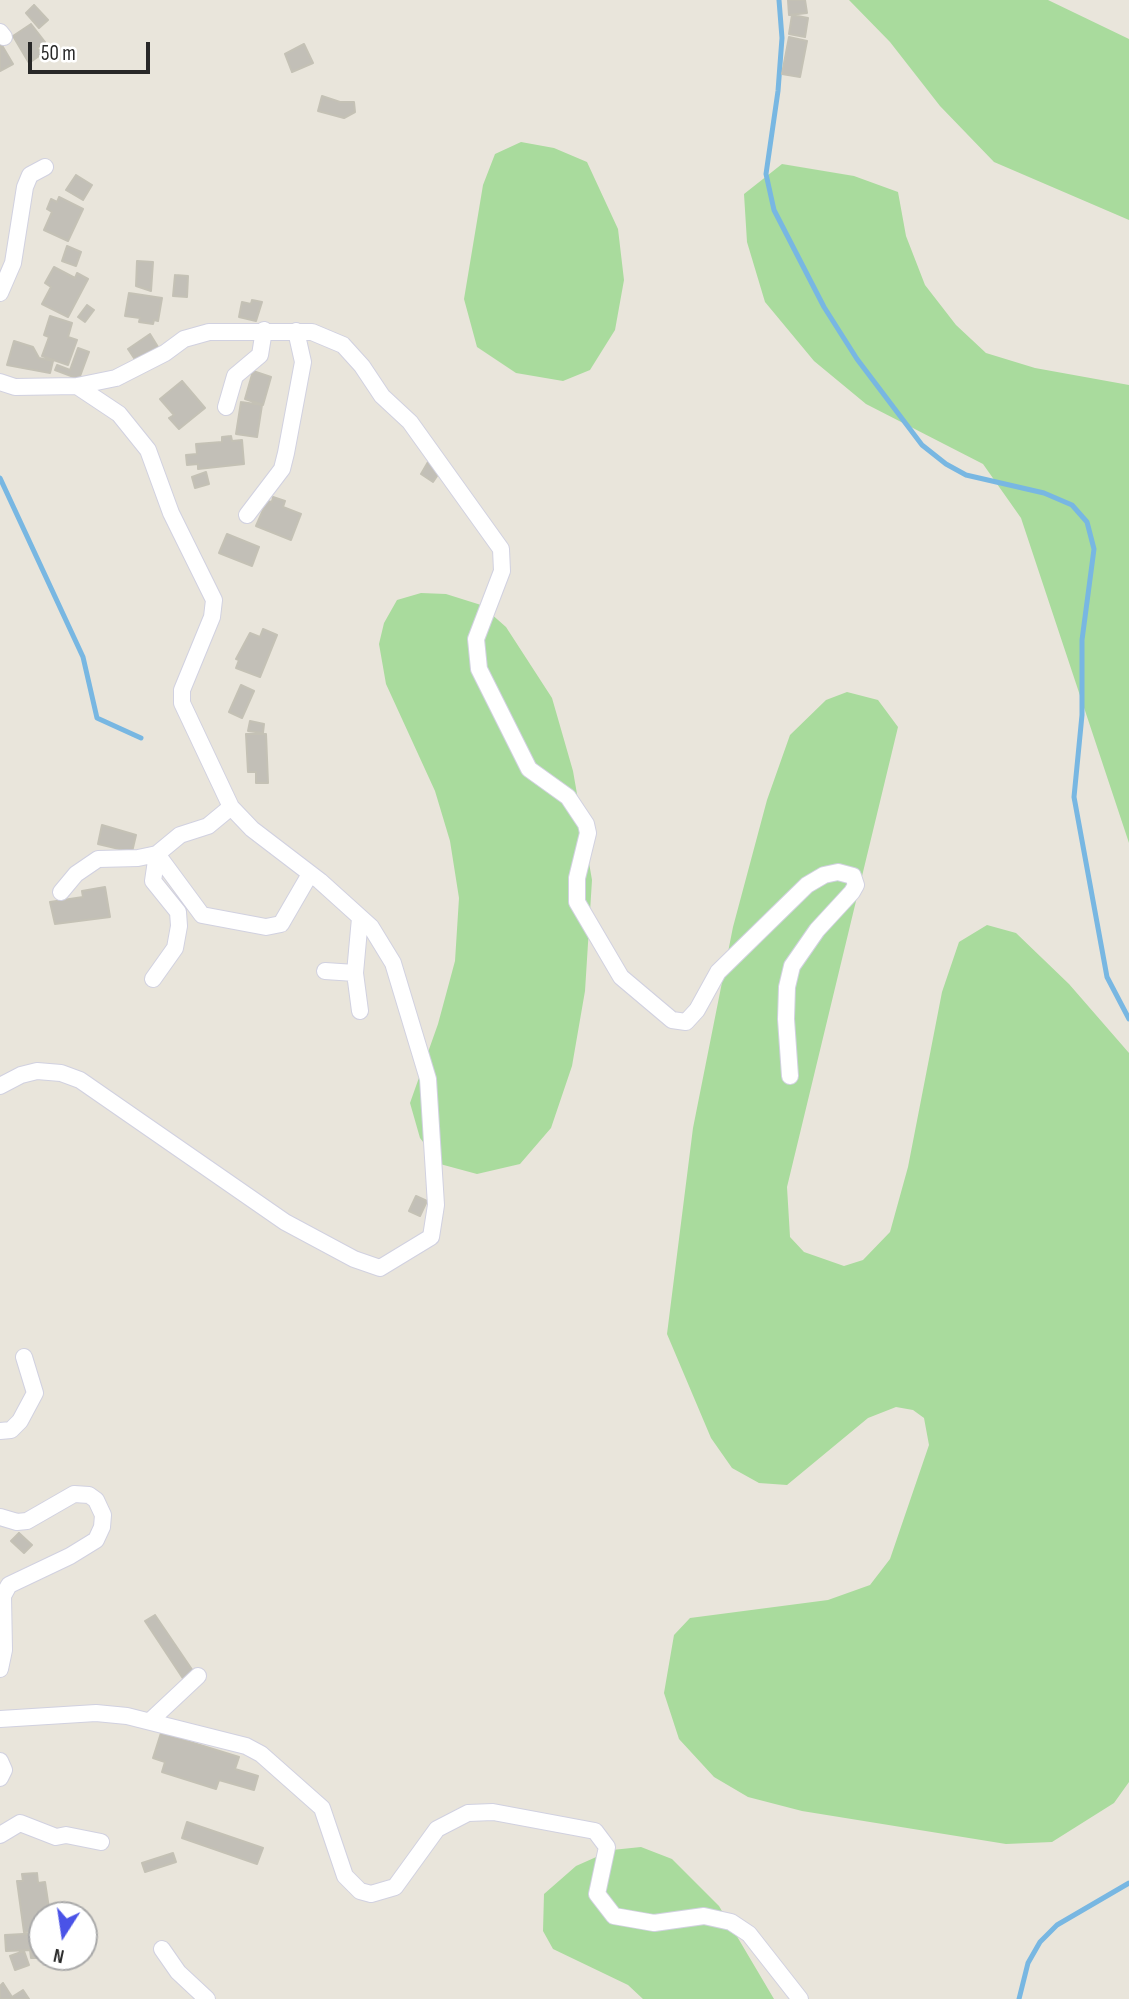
<!DOCTYPE html>
<style>
body{margin:0}
#map{position:relative;width:1129px;height:1999px;overflow:hidden;background:#e9e5db;font-family:"Sofia Sans Condensed",sans-serif}
canvas{display:block}
.north{position:absolute;left:28px;top:1901px;width:70px;height:70px;box-sizing:border-box;background:#fff;border:2px solid #a9a9a9;border-radius:50%;rotate:192deg;font-size:19px;font-weight:700;line-height:28px;text-align:center;color:#282828}
.north::after{content:'';display:block;margin:auto;width:24px;height:32px;background:#4a53e7;clip-path:polygon(50% 0,100% 100%,50% 72%,0 100%)}
.scale{position:absolute;left:28px;top:42px;width:122px;height:32px;box-sizing:border-box;border:4px solid #282828;border-top:0;padding-left:9px;font-size:21px;line-height:24px;white-space:nowrap;color:#282828;-webkit-text-stroke:5px #fff;paint-order:stroke}
</style>
<div id="map">
<canvas width="1129" height="1999"></canvas>
<div class="north">N</div>
<div class="scale">50 m</div>
</div>
<script>
const c = document.querySelector('canvas').getContext('2d');
c.lineJoin = 'round';
function fillPath(path, color) { c.fillStyle = color; c.fill(path, 'evenodd'); }
const shape = rows => new Path2D(rows.map(r => 'M' + r).join(''));
function stroke(path, color, width, dash) { c.strokeStyle = color; c.lineWidth = width; c.lineCap = dash ? 'butt' : 'round'; c.setLineDash(dash || []); c.stroke(path); }
fillPath(shape([
 [849,0,1048,0,1129,39,1129,220,994,162,940,106,890,42],
 [521,142,554,148,587,162,618,229,624,280,615,330,590,370,563,381,516,373,477,347,464,299,483,185,495,154],
 [782,164,854,176,898,192,906,236,925,285,956,325,986,353,1035,368,1129,385,1129,843,1021,518,983,464,866,404,814,361,765,302,747,242,744,194],
 [421,593,446,594,481,605,506,627,552,698,573,771,592,880,585,991,572,1066,551,1128,520,1164,477,1174,440,1164,420,1138,410,1103,438,1024,455,961,459,898,450,841,435,791,386,684,379,644,384,623,397,600],
 [847,692,878,700,898,727,787,1187,790,1237,804,1252,844,1266,863,1260,890,1232,908,1167,942,992,959,942,987,925,1016,933,1069,984,1129,1053,1129,1782,1114,1803,1052,1842,1006,1844,802,1811,748,1797,714,1777,679,1739,664,1693,674,1635,690,1618,828,1600,870,1585,890,1559,929,1445,924,1418,913,1410,896,1407,868,1418,787,1485,759,1483,732,1468,711,1438,667,1334,693,1128,733,927,767,800,790,735,826,700],
 [641,1847,672,1859,719,1906,774,1999,643,1999,628,1985,553,1949,543,1931,544,1894,576,1866,612,1850]
]), '#a9db9d');
stroke(shape([
 [779,0,782,38,778,91,766,174,774,210,824,307,857,359,922,445,946,464,966,475,1044,493,1072,505,1087,522,1094,549,1082,640,1082,715,1074,797,1107,977,1129,1019],
 [0,478,83,657,97,718,141,738],
 [1019,1999,1028,1963,1040,1942,1057,1925,1129,1883]
]), '#78b7e2', 5);
const building = shape([
 [788,0,805,0,807,13,789,15,788,0],
 [34,5,48,20,39,28,26,13,34,5],
 [792,15,808,18,805,37,789,34,792,15],
 [31,24,45,42,37,48,42,54,29,63,13,36,31,24],
 [789,37,807,41,800,77,782,74,789,37],
 [0,42,13,64,0,71,0,42],
 [304,44,313,63,292,72,285,54,304,44],
 [322,96,340,102,354,102,355,112,344,118,318,111,322,96],
 [76,175,92,185,83,200,66,190,76,175],
 [59,197,83,209,68,241,44,230,52,212,47,209,51,199,57,202,59,197],
 [67,246,81,252,76,266,62,261,67,246],
 [137,261,153,262,151,291,136,286,137,261],
 [54,267,75,278,77,273,88,279,68,317,42,304,51,287,45,283,54,267],
 [175,275,188,276,187,297,173,296,175,275],
 [129,293,162,298,158,321,154,320,153,324,139,322,140,318,125,316,129,293],
 [252,300,262,302,256,321,239,317,242,302,251,304,252,300],
 [87,305,94,310,85,322,78,317,87,305],
 [50,316,72,323,68,337,77,340,68,365,42,356,49,337,44,335,50,316],
 [150,334,158,347,136,361,128,349,150,334],
 [14,341,33,347,39,358,53,361,50,373,7,365,14,341],
 [78,348,89,352,79,379,55,370,57,365,70,370,78,348],
 [253,371,271,377,263,405,245,399,253,371],
 [182,381,205,408,179,429,169,418,174,415,160,399,182,381],
 [241,402,262,405,257,437,236,434,241,402],
 [231,436,232,441,242,440,244,464,198,469,198,464,187,465,186,455,197,454,196,444,222,442,222,437,231,436],
 [428,462,441,470,433,482,421,474,428,462],
 [206,472,209,484,195,488,192,477,206,472],
 [273,497,285,501,283,507,301,514,291,540,256,526,267,501,272,502,273,497],
 [227,534,259,547,252,566,219,553,227,534],
 [263,629,277,635,260,677,236,668,239,660,236,659,250,633,260,637,263,629],
 [241,685,254,691,242,718,229,712,241,685],
 [250,721,264,724,263,733,248,731,250,721],
 [246,734,266,734,268,783,256,783,256,772,248,772,246,734],
 [102,825,136,835,132,852,98,844,102,825],
 [105,887,110,917,55,924,50,902,83,897,82,891,105,887],
 [416,1196,427,1201,420,1216,409,1211,416,1196],
 [19,1533,32,1545,24,1553,11,1541,19,1533],
 [155,1615,195,1674,184,1680,145,1621,155,1615],
 [161,1733,239,1757,235,1769,258,1776,254,1790,219,1780,216,1789,162,1772,165,1762,153,1758,161,1733],
 [187,1822,263,1848,257,1864,182,1838,187,1822],
 [173,1853,176,1862,145,1872,142,1863,173,1853],
 [37,1873,38,1883,45,1882,50,1915,42,1915,42,1930,24,1932,17,1881,23,1881,22,1874,37,1873],
 [42,1933,43,1958,31,1958,30,1950,6,1951,5,1935,42,1933],
 [24,1951,29,1965,15,1970,10,1956,24,1951],
 [3,1983,12,1997,23,1990,29,1999,0,1999,0,1986,3,1983]
]);
fillPath(building, '#c2bfb7');
stroke(building, '#c4c1b5', 2);
const minor = shape([
 [0,32,4,37],
 [0,293,13,263,25,187,30,175,45,167],
 [0,382,15,387,77,386,119,414,148,450,171,513,214,600,212,617,182,690,182,703,231,807,252,829,320,881,371,927,393,963,428,1079,436,1205,431,1237,380,1268,354,1259,285,1222,80,1080,61,1073,37,1071,21,1075,0,1086],
 [77,386,116,378,165,353,184,339,209,332,312,332,343,345,362,366,382,396,410,422,501,549,502,571,476,639,479,669,529,769,568,797,586,824,588,833,577,878,577,902,621,977,672,1020,686,1022,697,1010,718,972,807,885,824,875,838,872,853,876,856,885,852,892,817,930,792,966,787,987,786,1019,790,1076],
 [226,407,235,376,260,355,264,330],
 [247,515,282,469,286,453,303,362,296,331],
 [61,892,76,874,98,859,138,858,157,854,202,915,266,927,281,924,310,874],
 [325,971,355,973],
 [153,979,175,948,179,926,178,912,153,881,157,854,180,835,208,826,231,807],
 [360,1011,355,973,360,918],
 [0,1431,11,1430,20,1421,35,1393,24,1357],
 [0,1517,17,1522,27,1521,74,1494,89,1495,96,1500,103,1515,102,1527,96,1540,70,1556,9,1585,3,1596,4,1650,0,1669],
 [0,1719,96,1713,127,1716,246,1746,261,1754,322,1808,345,1876,360,1891,371,1894,395,1887,437,1829,468,1813,493,1812,595,1831,607,1847,597,1894,614,1916,654,1923,704,1916,731,1922,749,1934,800,1999],
 [150,1721,198,1676],
 [0,1761,4,1770,0,1778],
 [0,1835,20,1823,56,1837,66,1835,101,1842],
 [162,1949,178,1972,207,1999]
]);
stroke(minor, '#d1d1e0', 18);
stroke(minor, '#fff', 16);
</script>
